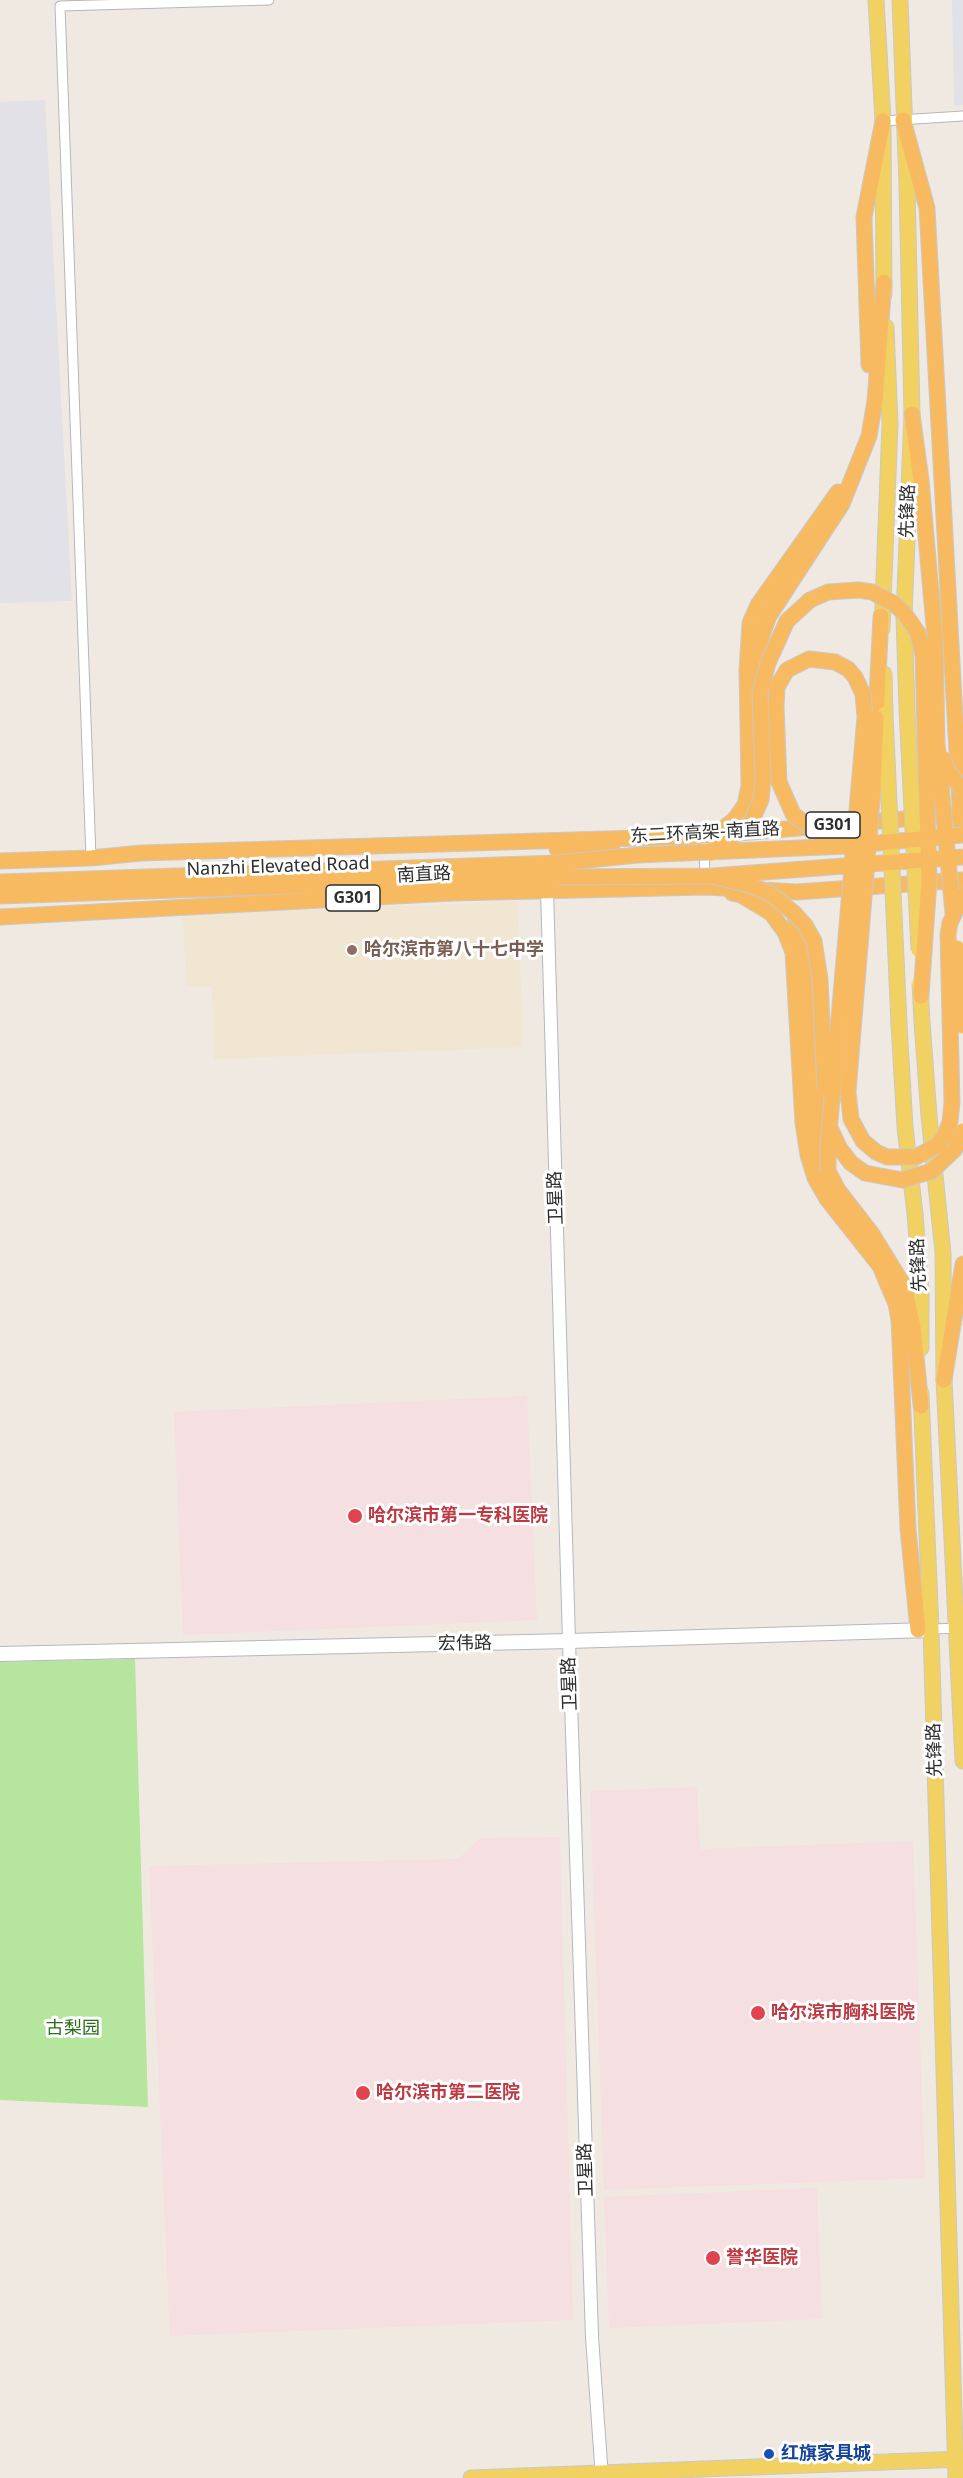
<!DOCTYPE html>
<meta charset="utf-8">
<style>
body{margin:0}
canvas{display:block;background:#efe9e1}
</style>
<canvas width="963" height="2478"></canvas>
<script>
const c = document.querySelector('canvas').getContext('2d');
c.lineJoin = 'round';
function fillPath(path, color) { c.fillStyle = color; c.fill(path, 'evenodd'); }
const shape = rows => new Path2D(rows.map(r => 'M' + r).join(''));
function stroke(path, color, width, dash) { c.strokeStyle = color; c.lineWidth = width; c.lineCap = dash ? 'butt' : 'round'; c.setLineDash(dash || []); c.stroke(path); }
function write(font, color, halo, rows, align = 'center') {
  c.font = font + ' "Noto Sans","Noto Sans SC",sans-serif'; c.lineWidth = 6; c.setLineDash([]); c.textBaseline = 'middle'; c.strokeStyle = halo; c.fillStyle = color; for (const [text, x, y, turn = 0] of rows) {
    c.save(); c.translate(x, y); c.rotate((+turn || 0) * Math.PI / 180); c.textAlign = isNaN(turn) ? turn : align; if (halo) c.strokeText(text, 0, 0); c.fillText(text, 0, 0); c.restore();
  }
}
fillPath(shape([
 [952,0,963,0,963,105,954,106],
 [45,100,72,601,0,603,0,102]
]), '#e3e1e8');
fillPath(shape([
 [518,902,523,1047,214,1059,212,986,186,986,183,914]
]), '#f0e6d1');
fillPath(shape([
 [527,1396,537,1620,183,1635,174,1412],
 [697,1787,700,1849,913,1841,925,2178,604,2190,590,1791],
 [560,1837,573,2320,170,2336,149,1866,458,1859,480,1838],
 [817,2188,822,2319,609,2328,604,2197]
]), '#f5dfe0');
fillPath(shape([
 [135,1659,148,2107,0,2100,0,1662]
]), '#b6e59e');
const minor = shape([
 [883,121,963,116],
 [704,847,705,878],
 [91,858,60,6,269,0],
 [931,1629,961,1628]
]);
const tertiary = shape([
 [547,890,569,1641,592,2337,602,2478]
]);
const secondary = shape([
 [0,1654,569,1641,928,1630]
]);
const primary = shape([
 [876,0,883,121,884,294],
 [900,0,907,185,912,414,904,617,907,709],
 [882,629,890,424,886,327],
 [884,674,885,714],
 [922,1022,929,1116,943,1253,944,1380,963,1761],
 [899,1024,905,1127,915,1214,921,1291,921,1348],
 [921,1393,931,1629,956,2478],
 [471,2478,963,2459]
]);
const trunk = shape([
 [903,120,927,208,961,825],
 [869,365,864,217,883,121],
 [912,414,921,480,935,637],
 [760,685,759,654,762,635,769,616,842,504,869,436,875,401,884,282],
 [876,718,881,616],
 [713,832,724,828,734,820,745,805,749,786,747,670,750,623,758,605,838,492],
 [557,849,614,853],
 [0,861,91,858,141,853,704,836,963,814],
 [0,882,557,863],
 [732,893,741,895,771,913,785,932,793,952,803,1123,808,1155,815,1178,827,1199,880,1266,896,1304,899,1320,908,1529,918,1630],
 [0,896,558,877],
 [794,913,802,941,806,968,819,1140,828,1171,838,1190,872,1234,904,1286,913,1327,921,1406],
 [0,917,453,893,706,887,797,892,963,880],
 [944,1380,963,1264]
]);
stroke(minor, '#b4b7c1', 11);
stroke(tertiary, '#b4b7c1', 14);
stroke(secondary, '#b4b7c1', 16);
stroke(primary, '#c9c9c9', 17);
stroke(trunk, '#c9c9c9', 17);
stroke(minor, '#fff', 9);
stroke(tertiary, '#fff', 12);
stroke(secondary, '#fff', 14);
stroke(primary, '#f2d163', 15);
stroke(trunk, '#f8ba60', 15);
const primaryBridge = shape([
 [907,709,919,950],
 [885,714,899,1024],
 [920,983,922,1022]
]);
const trunkBridge = shape([
 [935,637,937,743,953,913],
 [876,718,873,788,848,1092,851,1119,863,1141,876,1152,887,1157,916,1157,938,1145,945,1135,950,1122,952,1103,948,934,950,923,963,895],
 [943,758,948,771,963,791],
 [711,853,751,822,761,800,763,780,760,693,768,663,787,621,810,600,828,592,858,590,872,592,893,603,905,614,918,633,923,656,929,881,921,996],
 [557,863,638,855,846,846,963,835],
 [712,876,749,885,769,893,794,913,805,925,814,941,820,979,825,1089],
 [558,877,712,876,963,857],
 [957,948,963,1026],
 [831,1130,840,1149,851,1163,865,1173,902,1180,932,1171,955,1149,963,1131],
 [828,1171,828,1145,865,717,863,694,855,677,848,669,835,662,809,659,787,670,777,687,776,706,779,782,793,814,816,832,846,846]
]);
stroke(primaryBridge, '#c9c9c9', 17, []);
stroke(trunkBridge, '#c9c9c9', 17, []);
stroke(primaryBridge, '#f2d163', 15);
stroke(trunkBridge, '#f8ba60', 15);
for (const [x, y, r, color] of [
 [352,950,6,"#8d6e63"],
 [355,1516,8,"#e0444e"],
 [758,2013,8,"#e0444e"],
 [363,2093,8,"#e0444e"],
 [713,2258,8,"#e0444e"],
 [769,2454,6,"#1a4fb4"]
]) { const dot = new Path2D(); dot.arc(x, y, r, 0, 2 * Math.PI); c.fillStyle = color; c.fill(dot); stroke(dot, '#fff', 2); }
for (const [x, y, w] of [
 [833,825,54],
 [353,898,54]
]) { const box = new Path2D(); box.roundRect(x - w / 2, y - 13, w, 26, 4.5); c.fillStyle = '#fff'; c.fill(box); stroke(box, '#2e2e2e', 1.5); }
write('bold 16px', '#2e2e2e', null, [
 ["G301",833,825],
 ["G301",353,898]
]);
write('18px', '#2e2e2e', '#fff', [
 ["先锋路",908,511,-88],
 ["东二环高架-南直路",705,833,-3],
 ["Nanzhi Elevated Road",278,867,-2],
 ["南直路",424,875,-3],
 ["卫星路",556,1198,-92],
 ["先锋路",919,1265,-93],
 ["宏伟路",465,1644,-1],
 ["卫星路",570,1684,-92],
 ["先锋路",935,1750,-92],
 ["卫星路",586,2170,-92]
]);
write('bold 18px', '#785e54', '#fff', [
 ["哈尔滨市第八十七中学",364,950]
], 'left');
write('bold 18px', '#be3a42', '#fff', [
 ["哈尔滨市第一专科医院",368,1516],
 ["哈尔滨市胸科医院",771,2013],
 ["哈尔滨市第二医院",376,2093],
 ["誉华医院",726,2258]
], 'left');
write('18px', '#2c6e1b', '#fff', [
 ["古梨园",73,2029]
]);
write('bold 18px', '#164399', '#fff', [
 ["红旗家具城",781,2454]
], 'left');
</script>
